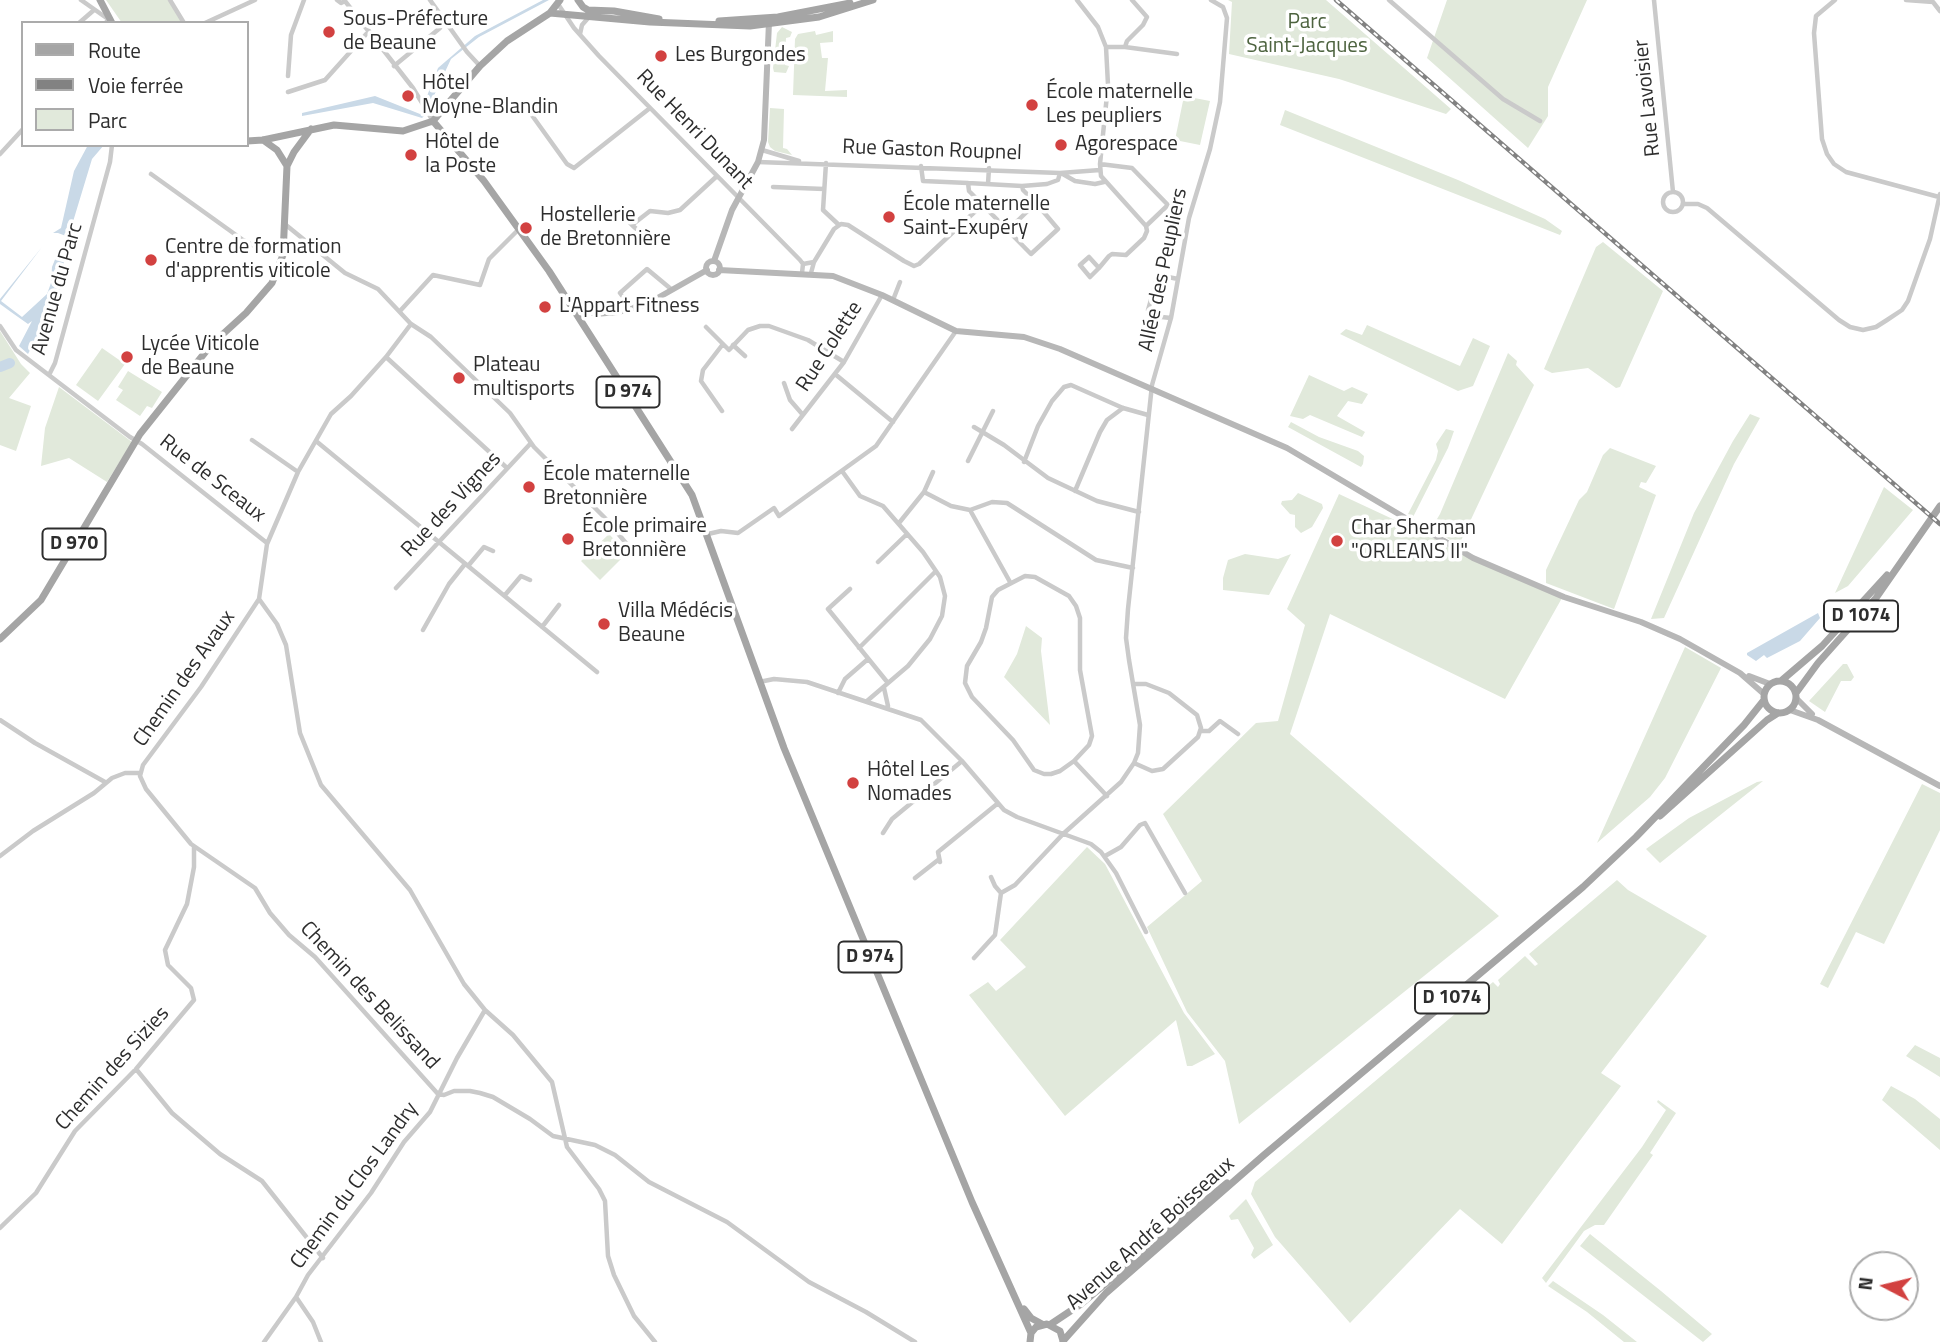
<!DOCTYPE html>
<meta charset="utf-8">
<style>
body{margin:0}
#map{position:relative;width:1940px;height:1342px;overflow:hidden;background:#fff;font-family:"Titillium Web",sans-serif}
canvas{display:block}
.legend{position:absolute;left:21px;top:21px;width:228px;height:126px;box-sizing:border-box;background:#fff;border:2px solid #ababab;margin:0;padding:9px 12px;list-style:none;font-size:21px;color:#2d2d2d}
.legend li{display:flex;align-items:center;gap:14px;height:35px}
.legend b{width:35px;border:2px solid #ababab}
.north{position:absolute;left:1849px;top:1251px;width:70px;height:70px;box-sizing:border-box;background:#fff;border:2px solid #ababab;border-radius:50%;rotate:277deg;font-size:19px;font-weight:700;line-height:28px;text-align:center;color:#2d2d2d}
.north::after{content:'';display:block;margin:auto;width:24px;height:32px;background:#d24140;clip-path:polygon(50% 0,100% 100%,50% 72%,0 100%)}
</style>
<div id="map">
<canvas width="1940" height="1342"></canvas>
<ul class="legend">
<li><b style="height:9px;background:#a5a5a5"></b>Route</li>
<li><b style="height:9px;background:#828282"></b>Voie ferrée</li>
<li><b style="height:19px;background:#e1e9db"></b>Parc</li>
</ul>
<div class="north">N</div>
</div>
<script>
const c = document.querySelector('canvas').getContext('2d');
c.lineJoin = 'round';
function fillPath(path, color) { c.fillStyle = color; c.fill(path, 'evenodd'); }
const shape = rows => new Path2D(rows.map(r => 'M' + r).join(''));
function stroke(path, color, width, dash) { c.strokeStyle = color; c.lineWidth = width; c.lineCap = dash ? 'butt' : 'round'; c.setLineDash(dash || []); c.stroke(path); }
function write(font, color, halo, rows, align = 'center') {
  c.font = font + ' "Titillium Web",sans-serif'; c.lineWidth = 7; c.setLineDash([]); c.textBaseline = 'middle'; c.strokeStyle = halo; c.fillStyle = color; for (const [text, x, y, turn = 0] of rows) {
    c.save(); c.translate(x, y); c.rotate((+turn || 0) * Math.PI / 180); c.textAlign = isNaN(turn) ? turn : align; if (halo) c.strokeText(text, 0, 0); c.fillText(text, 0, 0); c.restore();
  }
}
fillPath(shape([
 [106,0,168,0,182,23,122,23],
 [1228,0,1326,0,1451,109,1446,114,1339,79,1229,54,1232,2],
 [1447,0,1587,0,1548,87,1548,116,1528,148,1427,58],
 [782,27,792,32,790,37,786,38,785,65,789,66,786,73,774,72,773,68,777,33],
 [815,31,816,35,833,31,833,42,820,43,822,58,828,58,825,91,847,90,847,97,793,95,795,39,798,34],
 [1184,96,1210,101,1200,145,1175,140],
 [770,108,784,109,783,148,787,149,792,155,775,151,770,147,768,142],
 [1285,110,1458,180,1545,219,1562,231,1560,235,1280,125],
 [1603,242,1663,291,1620,387,1616,388,1588,368,1552,373,1544,369,1596,247],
 [1367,325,1460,366,1473,338,1490,346,1473,386,1458,391,1340,334,1346,329,1362,335],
 [0,331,21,364,30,373,9,398,31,406,16,451,0,445],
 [102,348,125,364,98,401,76,385],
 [1508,353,1517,361,1516,365,1534,385,1459,545,1431,529,1440,514],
 [128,371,162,392,152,408,147,406,140,416,116,400,123,390,118,387],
 [1309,375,1344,391,1352,387,1368,394,1362,404,1348,401,1337,416,1365,432,1362,437,1310,415,1303,419,1290,416],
 [59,387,132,442,107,482,69,458,41,466,45,428],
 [1750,414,1760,418,1734,464,1664,618,1651,619,1694,513,1733,441],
 [1291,422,1319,437,1358,451,1364,456,1363,464,1361,467,1288,427],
 [1446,429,1454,431,1448,448,1413,517,1408,514,1436,460,1438,451,1436,444],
 [1610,448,1656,466,1646,483,1641,482,1639,487,1656,495,1614,609,1546,583,1546,570,1579,500,1587,492,1603,455],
 [1884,487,1913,510,1848,586,1835,593],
 [1298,493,1322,504,1323,508,1312,527,1301,533,1295,527,1295,515,1290,514,1281,504,1282,501,1292,500],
 [1339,494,1562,598,1505,699,1330,614,1290,734,1499,916,1239,1124,1225,1061,1187,1012,1147,927,1202,881,1163,814,1256,723,1278,721,1305,625,1287,609],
 [609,534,627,553,600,580,581,561],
 [1245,554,1278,559,1291,554,1269,595,1223,590,1223,578,1228,560],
 [1026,626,1042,638,1041,651,1050,725,1004,677,1017,654],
 [1685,647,1721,668,1665,778,1650,797,1597,843],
 [1843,664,1847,664,1854,677,1851,681,1841,681,1825,712,1809,701],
 [1763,781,1660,863,1646,849,1689,818,1757,782],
 [1922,784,1940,793,1940,830,1884,944,1856,932,1828,988,1820,984],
 [1087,847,1105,864,1184,1013,1215,1054,1192,1066,1187,1066,1176,1020,1065,1116,969,995,988,982,996,991,1026,967,1000,940],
 [1617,880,1628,890,1707,936,1601,1073,1621,1086,1502,1244,1460,1209,1350,1323,1275,1237,1251,1194,1255,1182,1493,982,1498,987,1500,984,1498,980,1525,956,1535,966,1538,964,1529,954],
 [1915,1045,1940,1058,1940,1077,1906,1056],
 [1891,1086,1915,1099,1940,1119,1940,1150,1882,1100],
 [1658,1100,1676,1113,1650,1153,1653,1155,1604,1225,1595,1225,1584,1231,1546,1283,1542,1278,1642,1147,1666,1110,1657,1102],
 [1246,1199,1273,1245,1254,1259,1251,1255,1254,1248,1238,1219,1231,1220,1229,1216],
 [1590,1234,1661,1291,1712,1334,1703,1342,1580,1246],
 [1553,1281,1603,1315,1637,1342,1624,1342,1587,1312,1548,1286]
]), '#e1e9db');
fillPath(shape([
 [543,0,549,0,479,37,451,59,425,115,422,118,373,103,302,116,302,113,375,96,420,114,424,111,425,101,438,68,475,36],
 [88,145,104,145,92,159,72,225,66,236,58,233,53,233,61,228,74,171],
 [42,247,1,301,22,317,47,294,51,283,52,267,60,247,64,248,64,266,60,291,28,354,19,346,32,321,28,324,11,312,0,304,0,299],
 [1818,613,1820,618,1800,641,1767,658,1764,655,1756,661,1747,655,1747,653]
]), '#c9d9e7');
stroke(shape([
 [0,367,10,363]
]), '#c9d9e7', 10);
stroke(shape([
 [81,0,108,19,106,23],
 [170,0,184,23],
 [337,0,341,3,345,1],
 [430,0,467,52,480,66],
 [1077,0,1098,27,1106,47,1108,85,1100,164,1101,176,1146,226],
 [1389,0,1503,99,1540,121],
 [1654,0,1673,192],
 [1835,0,1816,16,1814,33,1822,139,1827,154,1834,164,1846,172,1939,197],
 [1906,0,1933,2,1940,11],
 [345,1,413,88,433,121],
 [558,4,574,28,599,56,800,260,803,264,802,273],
 [79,23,94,10],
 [205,23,255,0],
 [580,34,582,25,589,17],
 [1106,47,1125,47,1177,54],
 [1125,47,1127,41,1143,25,1147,17,1132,0],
 [394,66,440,28],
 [288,76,291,35,304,0],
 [288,92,325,80,369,31],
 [531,114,567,164,574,168,650,108],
 [762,150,799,161],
 [0,154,23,129],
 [758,162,1060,173,1100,170],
 [826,163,823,210,839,225],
 [1100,164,1132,168,1168,205,1146,226],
 [921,166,923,181,968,183,1022,186,1047,184,1058,180,1060,173],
 [1061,173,1075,181,1095,184,1104,182],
 [151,174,243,240,262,250,282,254],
 [968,183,969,191,1031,254,1058,229,1036,203],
 [988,184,989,168],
 [773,187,824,189],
 '1663 202a10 10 0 1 1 20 0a10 10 0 1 1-20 0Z',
 [1683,204,1698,204,1707,208,1839,320,1850,327,1863,330,1876,327,1887,320,1902,310,1908,301,1930,239,1940,194],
 [615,211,619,212,632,225],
 [286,225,345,273,378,289,411,324,431,337,510,413,534,447,607,520,634,553],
 [1008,230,1036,203,1023,190,1022,186],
 [653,244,632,225,650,211,668,213,680,210,717,176],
 [814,262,834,229,841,224,848,225,904,261,914,266,919,264,982,205],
 [803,264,814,262,811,273],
 [1099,268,1089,257,1080,265,1090,277,1099,268,1109,256,1112,254,1126,255,1144,238,1147,231,1146,226],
 [893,300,900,282],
 [632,309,620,293,647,269,671,289],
 [400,311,433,275,480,285,489,259,518,230],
 [1171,318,1152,316,1148,310,1158,275,1178,279],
 [411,324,386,357,351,396,331,414,298,472,267,544,259,599,201,687,143,765,140,776,146,789,191,844,255,888,270,913,289,935,315,957,438,1094],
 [0,326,16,350,130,437,142,444,267,543],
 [706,327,729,350,748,330,760,326,769,326,808,340,844,362],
 [733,345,745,356],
 [386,357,507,468],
 [835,374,893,422],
 [49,375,55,363,85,253,110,162,112,145],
 [784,383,790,400,803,415],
 [722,411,701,381,703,370,723,344],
 [974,427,1004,445,1048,478,1097,501,1139,512],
 [792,429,844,362,882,295],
 [252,440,298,472],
 [316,441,597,672],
 [968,461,993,411],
 [1024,462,1038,426,1052,401,1064,387,1071,385,1123,408,1148,415],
 [842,471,860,496,883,506,923,552,940,577,945,596,942,616,930,639,908,666,867,701],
 [1075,491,1100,432,1107,420,1123,408],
 [924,492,951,506,970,510,992,502,1007,503,1096,560,1133,568],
 [970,510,1010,582],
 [899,523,924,492,933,472],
 [708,534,721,531,738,533,774,508,779,516,876,446,956,331],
 [878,562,907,534],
 [468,566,484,547,493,551],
 [1025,576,1035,577,1069,596,1076,606,1080,618,1080,670,1092,736,1089,745,1074,761,1060,771,1051,774,1044,774,1034,770,1013,740,972,697,965,683,967,666,981,642,986,628,992,597,998,590,1025,576],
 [396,588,531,443],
 [850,589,828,609,888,683],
 [505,595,521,576,530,580],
 [259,599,277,624,286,645,300,733,321,785,410,890,464,984,485,1010,513,1035,552,1082,567,1147,599,1189,605,1201,608,1256,614,1275,634,1316,655,1342],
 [542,627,559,605],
 [423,630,449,584,465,564],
 [859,648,936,571],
 [759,682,774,679,807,682,921,720,962,761,1004,810,1017,817,1091,844,1101,852,1116,873,1146,932],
 [1133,684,1146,684,1169,693,1197,715,1201,728,1198,737,1163,769,1152,771,1134,763],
 [884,688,888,706],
 [838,693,845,679,868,659],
 [0,720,35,743,105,782],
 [1201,731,1209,731,1220,721,1238,734],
 [1074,761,1107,796],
 [883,833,892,819,962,761],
 [0,856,33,831,94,793,112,778,125,773,140,773],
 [1105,856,1121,847,1140,825,1145,823,1185,893],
 [940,862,938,852,997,804],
 [991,877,995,886,1001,893,1015,885,1063,834,1121,782,1134,763,1138,753,1140,725,1129,660,1126,638,1128,609,1152,385,1171,318,1189,218,1210,149,1220,102,1227,18,1223,7,1211,0],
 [915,878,938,860],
 [974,958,995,935,1001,893],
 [136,1069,172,1113,220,1154,262,1181,323,1258],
 [438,1094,444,1095,454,1091,470,1091,480,1093,493,1097,530,1119,553,1136,595,1145,615,1155,649,1182,727,1222,809,1282,866,1312,915,1342],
 [0,1228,36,1193,75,1131,136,1069,194,1000,191,988,168,965,165,950,187,904,194,867,194,847],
 [296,1297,313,1322,321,1342],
 [264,1342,296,1297,308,1275,371,1193,404,1142,430,1112,457,1058,485,1010]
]), '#cacaca', 4.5);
stroke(shape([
 [714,261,732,210,758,162,764,140,769,22],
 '706 268a7 7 0 1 1 14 0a7 7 0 1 1-14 0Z',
 [719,270,833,276,882,295,956,331,1024,337,1060,349,1287,448,1473,558,1564,597,1641,622,1680,639,1740,673,1764,694],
 [569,299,595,314,618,312,647,304,707,270],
 [1749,676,1770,684],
 [1796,698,1812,714],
 [1790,710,1818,720,1940,786]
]), '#b7b7b7', 6);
stroke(shape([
 [100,0,112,23],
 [578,0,583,7,588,10,614,11,659,19],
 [550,13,650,22,750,26,819,17,873,0],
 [719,21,778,17,850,3],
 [433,121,484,181,549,271,692,495,784,748,972,1202,1031,1333],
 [263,140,277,150,287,166],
 [247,141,263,140,334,125,403,131,433,121,480,66,507,41,550,13,560,0],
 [0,639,41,600,140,434,211,345,246,313,272,283,283,255,287,166,294,152,311,129],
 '1764 697a16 16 0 1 1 32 0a16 16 0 1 1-32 0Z',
 [1781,681,1822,646,1887,575],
 [1796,693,1818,663,1876,598,1940,506],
 [1660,816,1767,720,1778,713],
 [1024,1309,1031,1318,1042,1324],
 [1051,1324,1081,1304,1227,1183],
 [1063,1341,1106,1293,1264,1155,1583,887,1636,837,1744,725,1764,700],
 [1030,1342,1031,1333,1036,1327,1047,1324,1060,1331,1063,1341]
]), '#a5a5a5', 7);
const rail = shape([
 [1336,0,1940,524]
]);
stroke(rail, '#828282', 4.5);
stroke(rail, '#fff', 2, [5]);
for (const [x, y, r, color] of [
 [329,32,7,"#d24140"],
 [661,56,7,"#d24140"],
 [408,96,7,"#d24140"],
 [1032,105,7,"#d24140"],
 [1061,145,7,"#d24140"],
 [411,155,7,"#d24140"],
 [889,217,7,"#d24140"],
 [526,228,7,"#d24140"],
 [151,260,7,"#d24140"],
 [545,307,7,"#d24140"],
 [127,357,7,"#d24140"],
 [459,378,7,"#d24140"],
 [529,487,7,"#d24140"],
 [568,539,7,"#d24140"],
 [1337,541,7,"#d24140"],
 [604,624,7,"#d24140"],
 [853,783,7,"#d24140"]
]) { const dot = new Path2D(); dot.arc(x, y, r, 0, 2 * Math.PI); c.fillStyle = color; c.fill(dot); stroke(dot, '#fff', 2.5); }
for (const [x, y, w] of [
 [628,392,63],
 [74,544,63],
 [1861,616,74],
 [870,957,63],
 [1452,998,74]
]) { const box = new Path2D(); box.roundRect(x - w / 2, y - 15.5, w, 31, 5); c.fillStyle = '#fff'; c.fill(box); stroke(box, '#2d2d2d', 2); }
write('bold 19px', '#2d2d2d', null, [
 ["D 974",628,392],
 ["D 970",74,544],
 ["D 1074",1861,616],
 ["D 974",870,957],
 ["D 1074",1452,998]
]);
write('21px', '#2d2d2d', '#fff', [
 ["Sous-Préfecture",343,20],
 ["de Beaune",343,44],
 ["Les Burgondes",675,56],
 ["Hôtel",422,84],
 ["Moyne-Blandin",422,108],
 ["École maternelle",1046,93],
 ["Les peupliers",1046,117],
 ["Hôtel de",425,143],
 ["la Poste",425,167],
 ["Agorespace",1075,145],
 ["École maternelle",903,205],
 ["Saint-Exupéry",903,229],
 ["Hostellerie",540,216],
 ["de Bretonnière",540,240],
 ["Centre de formation",165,248],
 ["d'apprentis viticole",165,272],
 ["L'Appart Fitness",559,307],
 ["Lycée Viticole",141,345],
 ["de Beaune",141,369],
 ["Plateau",473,366],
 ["multisports",473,390],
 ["École maternelle",543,475],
 ["Bretonnière",543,499],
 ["École primaire",582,527],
 ["Bretonnière",582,551],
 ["Char Sherman",1351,529],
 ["\"ORLEANS II\"",1351,553],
 ["Villa Médécis",618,612],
 ["Beaune",618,636],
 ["Hôtel Les",867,771],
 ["Nomades",867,795]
], 'left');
write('21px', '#4d633f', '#fff', [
 ["Parc",1307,23],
 ["Saint-Jacques",1307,47]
]);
write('21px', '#2d2d2d', '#fff', [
 ["Rue Lavoisier",1648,98,-96],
 ["Rue Henri Dunant",694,130,46],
 ["Rue Gaston Roupnel",932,151,2],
 ["Allée des Peupliers",1164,270,-78],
 ["Avenue du Parc",58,289,-74],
 ["Rue Colette",830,347,-57],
 ["Rue de Sceaux",212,479,38],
 ["Rue des Vignes",452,505,-47],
 ["Chemin des Avaux",185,679,-55],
 ["Chemin des Belissand",369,996,47],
 ["Chemin des Sizies",113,1069,-48],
 ["Chemin du Clos Landry",355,1186,-54],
 ["Avenue André Boisseaux",1151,1234,-42]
]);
</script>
